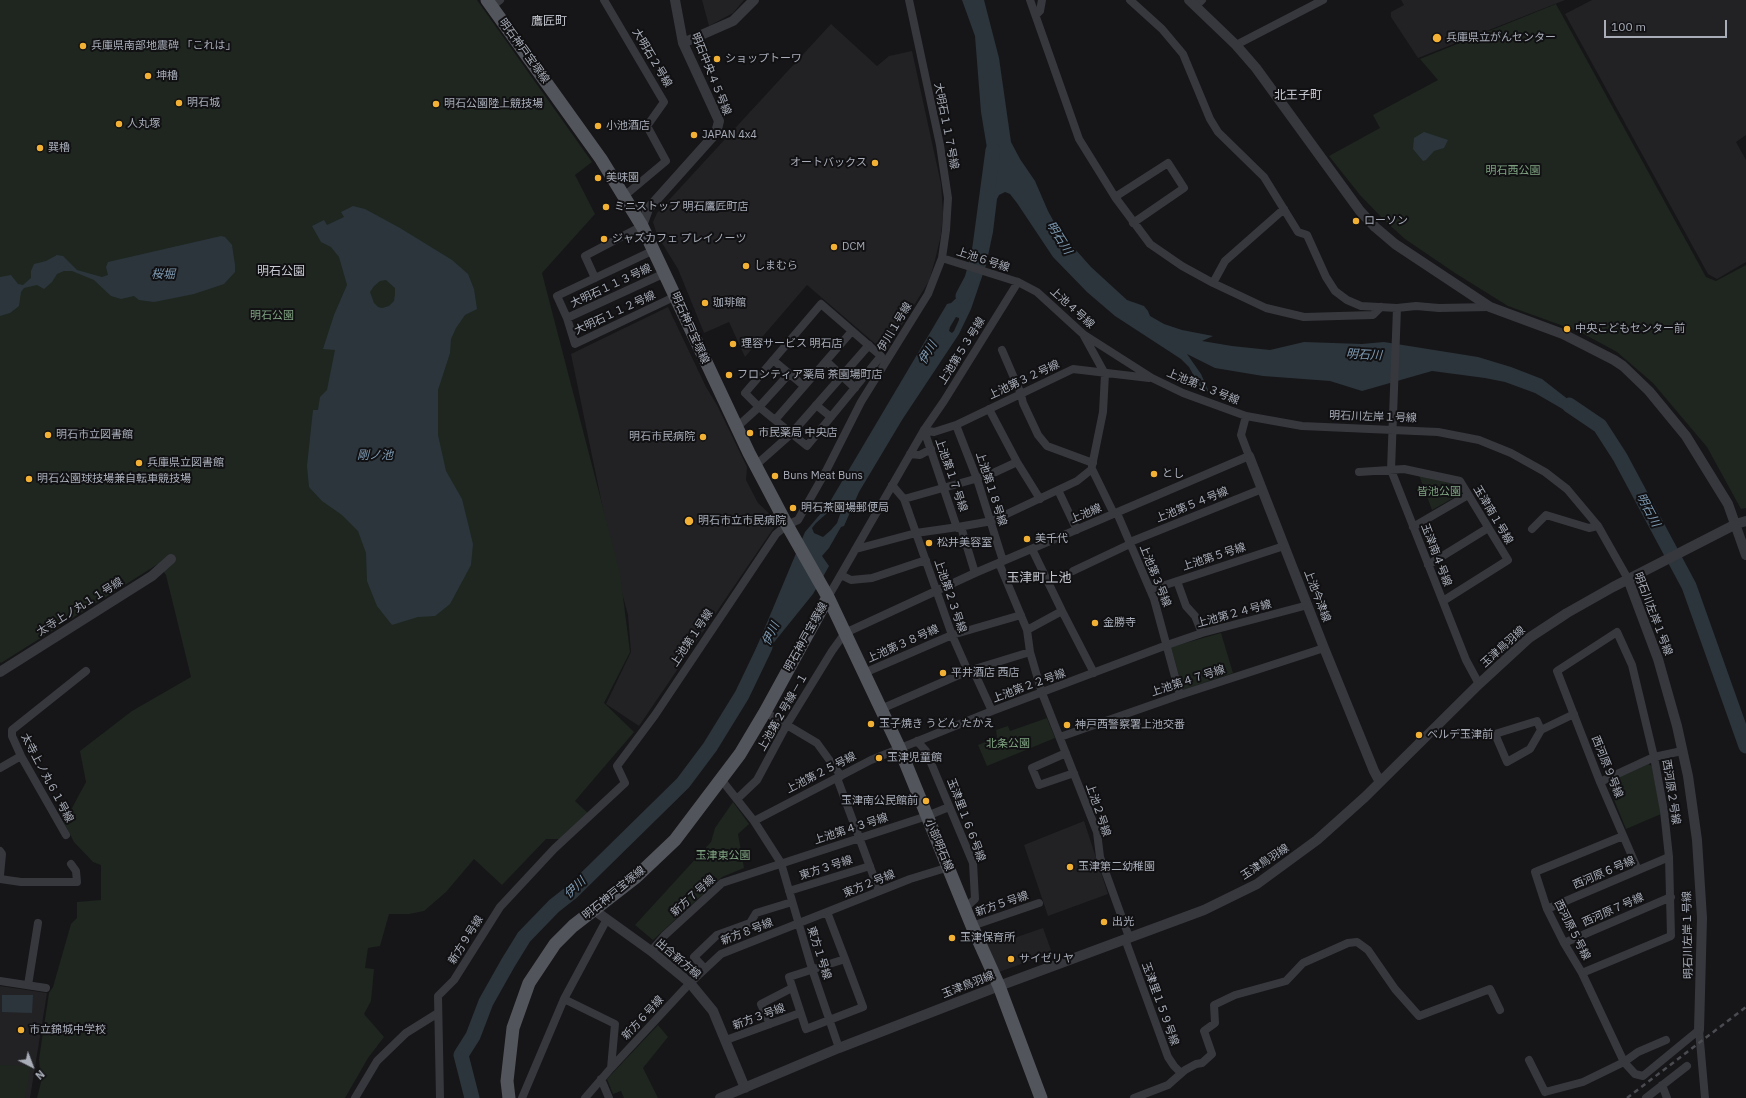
<!DOCTYPE html>
<meta charset="utf-8">
<style>
body{margin:0}
#map{position:relative;width:1746px;height:1098px;overflow:hidden;background:#161618;font-family:"IBM Plex Sans",sans-serif}
canvas{display:block}
.north{position:absolute;left:12px;top:1046px;width:40px;height:40px;-webkit-text-stroke:3px #111113;paint-order:stroke;rotate:138deg;font-size:11px;font-weight:700;line-height:16px;text-align:center;color:#a8adb8}
.north::after{content:'';display:block;margin:auto;width:14px;height:18px;background:#a8adb8;clip-path:polygon(50% 0,100% 100%,50% 72%,0 100%)}
.scale{position:absolute;left:1604px;top:20px;width:123px;height:18px;box-sizing:border-box;border:2px solid #a8adb8;border-top:0;padding-left:5px;font-size:12px;line-height:14px;white-space:nowrap;color:#a8adb8;-webkit-text-stroke:3px #111113;paint-order:stroke}
</style>
<div id="map">
<canvas width="1746" height="1098"></canvas>
<div class="north">N</div>
<div class="scale">100 m</div>
</div>
<script>
const c = document.querySelector('canvas').getContext('2d');
c.lineJoin = 'round';
function fillPath(path, color) { c.fillStyle = color; c.fill(path, 'evenodd'); }
const shape = rows => new Path2D(rows.map(r => 'M' + r).join(''));
function stroke(path, color, width, dash) { c.strokeStyle = color; c.lineWidth = width; c.lineCap = dash ? 'butt' : 'round'; c.setLineDash(dash || []); c.stroke(path); }
function write(font, color, halo, rows, align = 'center') {
  c.font = font + ' "IBM Plex Sans","Noto Sans JP",sans-serif'; c.lineWidth = 4; c.setLineDash([]); c.textBaseline = 'middle'; c.strokeStyle = halo; c.fillStyle = color; for (const [text, x, y, turn = 0] of rows) {
    c.save(); c.translate(x, y); c.rotate((+turn || 0) * Math.PI / 180); c.textAlign = isNaN(turn) ? turn : align; if (halo) c.strokeText(text, 0, 0); c.fillText(text, 0, 0); c.restore();
  }
}
fillPath(shape([
 [702,0,744,0,733,13,709,26],
 [1401,0,1565,0,1418,58,1391,17,1391,12,1404,5],
 [1592,0,1746,0,1746,135,1736,142,1746,160,1746,262,1717,279,1708,274,1565,14],
 [831,24,877,66,889,56,912,51,941,184,943,213,941,235,935,260,929,281,885,352,807,285,745,357,729,322,704,333,678,269,657,235,653,222,657,213],
 [668,307,706,387,717,405,747,467,746,480,758,503,771,515,775,526,639,726,606,704,631,652,628,615,615,567,571,354],
 [1084,821,1108,894,1048,916,1024,845],
 [1043,928,1052,953,999,972,985,942,1012,933,1014,938],
 [0,986,47,993,30,1098,0,1098]
]), '#222225');
fillPath(shape([
 [0,0,477,0,592,162,575,175,595,214,542,273,620,573,630,652,604,703,634,732,575,801,589,814,561,839,546,839,502,885,474,859,446,892,424,911,409,914,389,914,380,946,368,948,365,968,374,969,371,1001,364,1014,384,1037,368,1058,345,1098,37,1098,41,1082,39,1059,49,993,53,987,71,924,77,918,77,902,101,900,101,865,93,862,74,842,64,823,86,782,80,751,132,711,191,677,166,575,158,564,1,663,0,662],
 [1556,4,1706,277,1716,281,1746,265,1746,508,1741,509,1707,447,1653,383,1617,352,1580,332,1508,306,1455,273,1405,239,1384,220,1360,195,1329,156,1380,128,1373,115,1438,80,1420,59],
 [1419,475,1460,484,1462,493,1432,510],
 [1221,633,1233,673,1183,690,1171,647],
 [1047,718,1055,738,987,766,978,745,997,737,996,730,1008,726,1010,731],
 [1648,764,1652,766,1661,814,1626,829,1608,785,1609,782],
 [733,802,749,824,738,834,744,868,722,877,653,940,635,925,711,842,715,828],
 [658,1025,668,1037,643,1068,658,1098,624,1098,621,1091,613,1094,607,1079],
 [0,1065,31,1066,25,1098,0,1098]
]), '#1e261f');
fillPath(shape([
 [962,0,984,0,999,58,1011,142,1020,159,1035,181,1048,211,1059,231,1091,267,1127,300,1144,306,1148,311,1150,316,1164,324,1182,330,1213,336,1202,341,1232,346,1270,350,1304,342,1362,344,1384,342,1478,357,1511,367,1542,379,1592,418,1566,411,1535,393,1505,382,1485,378,1432,371,1362,391,1330,381,1263,376,1215,368,1187,354,1201,374,1209,392,1201,389,1189,367,1181,359,1115,316,1087,292,1053,257,1017,203,1010,194,1005,192,999,195,997,199,993,232,986,265,971,309,959,334,902,420,859,492,844,526,841,527,829,548,822,556,829,566,824,575,813,594,742,682,805,532,828,505,947,304,951,303,964,291,966,287,970,253,987,214,991,199,991,172,981,112,975,36],
 [956,317,959,318,959,320,954,331,952,333,949,331,950,327],
 [840,504,842,509,837,523,831,530,823,537,814,533,812,528,816,523,835,506],
 [1424,132,1448,140,1444,148,1434,151,1426,160,1423,161,1413,149,1414,138],
 [353,206,365,209,400,228,452,260,468,274,474,289,477,309,465,315,456,328,451,339,450,353,438,390,438,435,446,471,462,499,473,544,471,565,450,604,435,616,418,617,392,625,377,606,367,581,366,553,358,531,342,515,322,501,309,487,307,466,313,410,318,410,320,397,327,390,335,350,323,349,334,315,347,285,339,257,331,247,321,242,312,226,324,220,327,225,344,217,341,212],
 [386,280,395,288,395,294,394,301,389,306,382,308,378,307,374,303,370,292,374,286,380,281],
 [221,236,225,237,232,245,235,265,235,272,224,284,194,294,154,302,139,300,134,296,121,299,111,296,94,280,72,271,64,271,57,274,52,282,44,289,37,285,24,288,21,292,19,306,10,313,0,316,0,277,11,275,18,284,23,285,31,278,31,271,34,264,46,261,57,255,63,256,77,270,102,277,108,275,106,267,108,262],
 [2,995,33,995,32,1013,2,1012]
]), '#2c353c');
stroke(shape([
 [963,296,972,279,979,254,993,150],
 [1569,405,1600,426,1620,457,1689,586,1746,746],
 [472,1098,461,1055,473,1036,486,1002,508,963,524,937,554,906,573,891,683,783,710,747,742,695,765,647]
]), '#2c353c', 15);
stroke(shape([
 [604,0,664,102,647,126,666,161,623,197],
 [1030,0,1079,139,1115,197,1150,244,1182,266,1213,283,1266,308,1304,317,1373,315,1381,307],
 [1130,0,1162,29,1183,54,1210,119,1218,132,1264,177,1298,232,1307,235,1326,277,1335,291,1347,300,1361,306,1397,308,1416,306,1439,308,1490,307],
 [492,6,500,0],
 [1196,6,1202,0],
 [1036,15,1040,11,1042,0],
 [1236,45,1323,0],
 [1115,197,1168,163,1184,188,1133,223],
 [652,251,557,296,567,318,575,344,676,296],
 [942,258,1018,282,1037,292,1083,334,1152,378,1183,393,1246,416,1302,426,1438,432,1479,440,1511,453,1545,472,1567,489,1598,526,1628,579],
 [595,278,585,256,642,226],
 [1213,283,1225,261,1284,209],
 [821,304,881,356,807,446,759,407,745,393,821,304],
 [1397,308,1391,470,1466,660,1479,684],
 [567,318,665,273],
 [1083,334,1105,374,1103,412,1092,466],
 [1002,350,1021,394,1023,403,1038,435,1047,446,1093,463],
 [773,360,804,386],
 [826,361,855,388],
 [816,405,831,417],
 [775,420,852,331],
 [956,425,977,479,1003,561],
 [737,427,759,407,789,374],
 [924,430,934,432,956,425,1073,369,1149,378],
 [924,430,957,528],
 [910,454,920,455,931,449],
 [1017,462,1040,499],
 [756,465,791,434,869,345],
 [1092,469,1114,514],
 [1359,472,1404,469,1460,481,1508,560,1443,601],
 [892,485,904,499,952,635,967,669,975,674,992,711],
 [1058,490,1077,530],
 [904,499,989,475,1017,462,989,409],
 [1117,513,1154,599,1180,695],
 [961,527,975,573],
 [1413,527,1468,495],
 [1532,529,1546,515,1589,528,1598,526],
 [856,549,916,533,958,527,992,521,1077,481,1092,469],
 [1032,549,1062,611],
 [999,563,1027,630,1030,652,1042,693,1097,832,1100,857,1129,937],
 [1428,565,1488,528],
 [1073,571,1130,544,1130,542,1262,489],
 [841,575,851,580,872,578,926,560],
 [1177,581,1186,606,1195,616,1202,633],
 [1150,590,1284,546],
 [828,597,924,430,944,401,1018,282],
 [1027,630,1062,611,1094,673],
 [864,673,952,635,1021,615],
 [881,709,968,671,1030,652],
 [765,712,817,743,841,776],
 [1541,730,1537,721,1495,734,1507,762,1530,749,1541,730,1574,714],
 [1060,737,1180,695,1324,648],
 [917,741,926,751,973,863,975,899,965,908],
 [1066,753,1032,768,1039,785,1074,773],
 [0,768,21,756],
 [720,778,754,821,781,863,812,969,839,1048],
 [837,778,879,891],
 [1600,782,1654,757,1682,751],
 [737,799,757,780,786,726,832,651,845,633,975,573,1249,456,1241,435,1246,416],
 [754,821,871,760,992,711,1167,645,1202,633,1308,605],
 [66,835,21,756,12,736,12,730,86,671],
 [1623,836,1535,872,1547,909,1564,943,1582,973,1624,1062,1635,1074,1643,1076,1699,1030],
 [0,851,2,854,0,875],
 [0,879,21,882,77,882,76,871,71,864],
 [789,891,870,866],
 [1547,909,1669,857],
 [827,912,845,959,863,1007,806,1029,789,977,845,959],
 [972,926,1039,903],
 [1125,939,1168,1057,1174,1066,1181,1073],
 [1564,943,1671,897],
 [651,951,664,936,722,883,927,816,949,807],
 [705,969,694,957,717,935,750,923,756,913,792,902],
 [1582,973,1671,936,1669,857,1664,811,1654,757,1632,665,1617,632,1557,671,1600,782,1638,870],
 [0,981,46,988],
 [28,985,38,923],
 [564,999,615,1024,611,1068,585,1098],
 [770,1024,761,1004,792,988],
 [1699,1030,1705,1098],
 [726,1040,800,1013],
 [1529,1060,1545,1092],
 [611,1068,690,983,721,954,910,879,949,867],
 [601,1079,609,1098],
 [1662,1085,1667,1098],
 [1545,1092,1583,1082,1624,1062,1638,1052,1666,1040],
 [355,1098,377,1061,406,1033,438,1013],
 [440,1098,438,996,454,980,500,907,554,849,625,783,617,766,655,715,776,534,787,525,798,520,826,471,861,402,928,294,942,258,946,230,948,198,940,145,909,0],
 [522,1098,564,999,607,919],
 [1134,1098,1168,1085,1185,1070,1196,1064,1202,1063,1212,1054,1204,1031,1215,1023,1214,1005,1235,995,1286,981,1303,963,1348,943,1357,942,1368,950,1395,989,1419,1016,1490,989,1500,1010],
 [1646,1098,1687,1066]
]), '#37383d', 8);
stroke(shape([
 [1189,0,1236,45,1256,68,1360,211,1375,227,1395,244,1490,307,1563,334,1614,360,1623,366,1649,391,1686,436,1728,504,1746,555],
 [683,43,733,21,754,0],
 [642,226,648,209,716,133,719,121,683,43,675,0],
 [1249,456,1324,648,1374,771,1380,782],
 [1628,579,1658,659,1677,726,1688,776,1697,840,1702,918,1699,1030],
 [0,672,152,576,171,559],
 [594,910,651,951,690,983,713,1011,745,1088],
 [720,1098,839,1048,999,986,1204,910,1257,884,1317,840,1365,797,1479,684,1529,638,1567,613,1613,587,1736,524,1746,521]
]), '#37383d', 10);
stroke(shape([
 [487,0,601,159,642,226,749,453,787,525,828,597,899,747,972,926,999,986,1041,1098],
 [509,1098,507,1081,513,1028,529,983,555,944,573,926,636,877,675,840,740,754,765,712,828,597]
]), '#53555c', 13);
stroke(shape([
 [1627,1098,1746,1007]
]), '#4a4c52', 2.5, [5, 4]);
for (const [x, y, r, color] of [
 [1437,38,5,"#f2b134"],
 [83,46,4,"#f2b134"],
 [717,59,4,"#f2b134"],
 [148,76,4,"#f2b134"],
 [179,103,4,"#f2b134"],
 [436,104,4,"#f2b134"],
 [119,124,4,"#f2b134"],
 [598,126,4,"#f2b134"],
 [694,135,4,"#f2b134"],
 [40,148,4,"#f2b134"],
 [875,163,4,"#f2b134"],
 [598,178,4,"#f2b134"],
 [606,207,4,"#f2b134"],
 [1356,221,4,"#f2b134"],
 [604,239,4,"#f2b134"],
 [834,247,4,"#f2b134"],
 [746,266,4,"#f2b134"],
 [705,303,4,"#f2b134"],
 [1567,329,4,"#f2b134"],
 [733,344,4,"#f2b134"],
 [729,375,4,"#f2b134"],
 [750,433,4,"#f2b134"],
 [48,435,4,"#f2b134"],
 [703,437,4,"#f2b134"],
 [139,463,4,"#f2b134"],
 [1154,474,4,"#f2b134"],
 [775,476,4,"#f2b134"],
 [29,479,4,"#f2b134"],
 [793,508,4,"#f2b134"],
 [689,521,5,"#f2b134"],
 [1027,539,4,"#f2b134"],
 [929,543,4,"#f2b134"],
 [1095,623,4,"#f2b134"],
 [943,673,4,"#f2b134"],
 [871,724,4,"#f2b134"],
 [1067,725,4,"#f2b134"],
 [1419,735,4,"#f2b134"],
 [879,758,4,"#f2b134"],
 [926,801,4,"#f2b134"],
 [1070,867,4,"#f2b134"],
 [1104,922,4,"#f2b134"],
 [952,938,4,"#f2b134"],
 [1011,959,4,"#f2b134"],
 [21,1030,4,"#f2b134"]
]) { const dot = new Path2D(); dot.arc(x, y, r, 0, 2 * Math.PI); c.fillStyle = color; c.fill(dot); stroke(dot, '#111113', 1.5); }
write('11px', '#a8adb8', '#111113', [
 ["兵庫県立がんセンター",1446,38],
 ["兵庫県南部地震碑 「これは」",91,46],
 ["ショップトーワ",725,59],
 ["坤櫓",156,76],
 ["明石城",187,103],
 ["明石公園陸上競技場",444,104],
 ["人丸塚",127,124],
 ["小池酒店",606,126],
 ["JAPAN 4x4",702,135],
 ["巽櫓",48,148],
 ["オートバックス",867,163,"right"],
 ["美味園",606,178],
 ["ミニストップ 明石鷹匠町店",614,207],
 ["ローソン",1364,221],
 ["ジャズカフェ プレイノーツ",612,239],
 ["DCM",842,247],
 ["しまむら",754,266],
 ["珈琲館",713,303],
 ["中央こどもセンター前",1575,329],
 ["理容サービス 明石店",741,344],
 ["フロンティア薬局 茶園場町店",737,375],
 ["市民薬局 中央店",758,433],
 ["明石市立図書館",56,435],
 ["明石市民病院",695,437,"right"],
 ["兵庫県立図書館",147,463],
 ["とし",1162,474],
 ["Buns Meat Buns",783,476],
 ["明石公園球技場兼自転車競技場",37,479],
 ["明石茶園場郵便局",801,508],
 ["明石市立市民病院",698,521],
 ["美千代",1035,539],
 ["松井美容室",937,543],
 ["金勝寺",1103,623],
 ["平井酒店 西店",951,673],
 ["玉子焼き うどん たかえ",879,724],
 ["神戸西警察署上池交番",1075,725],
 ["ベルデ玉津前",1427,735],
 ["玉津児童館",887,758],
 ["玉津南公民館前",918,801,"right"],
 ["玉津第二幼稚園",1078,867],
 ["出光",1112,922],
 ["玉津保育所",960,938],
 ["サイゼリヤ",1019,959],
 ["市立錦城中学校",29,1030]
], 'left');
write('11px', '#a8adb8', '#111113', [
 ["明石神戸宝塚線",524,51,54],
 ["大明石２号線",652,58,59],
 ["明石中央４５号線",711,74,68],
 ["大明石１１７号線",946,126,79],
 ["上池６号線",983,260,18],
 ["大明石１１３号線",611,286,-25],
 ["上池４号線",1072,308,42],
 ["大明石１１２号線",615,313,-25],
 ["伊川１号線",895,327,-59],
 ["明石神戸宝塚線",690,328,66],
 ["上池第５３号線",962,351,-58],
 ["上池第３２号線",1024,380,-25],
 ["上池第１３号線",1203,387,22],
 ["明石川左岸１号線",1373,417,2],
 ["上池第１７号線",951,475,71],
 ["上池第１８号線",991,489,72],
 ["上池第５４号線",1192,505,-22],
 ["上池線",1086,514,-23],
 ["玉津南１号線",1493,515,59],
 ["玉津南４号線",1436,555,69],
 ["上池第５号線",1214,557,-18],
 ["上池第３号線",1155,576,68],
 ["上池第２３号線",950,596,71],
 ["上池今津線",1317,596,69],
 ["太寺上ノ丸１１号線",80,607,-32],
 ["上池第２４号線",1234,614,-15],
 ["明石川左岸１号線",1653,614,69],
 ["明石神戸宝塚線",806,637,-61],
 ["上池第１号線",692,638,-56],
 ["上池第３８号線",903,644,-24],
 ["玉津鳥羽線",1503,647,-42],
 ["上池第４７号線",1188,681,-18],
 ["上池第２２号線",1029,686,-20],
 ["上池第２号線－１",783,712,-60],
 ["西河原９号線",1607,767,68],
 ["上池第２５号線",821,773,-27],
 ["太寺上ノ丸６１号線",47,778,62],
 ["西河原２号線",1671,792,81],
 ["上池２号線",1098,810,71],
 ["玉津里１６６号線",966,820,69],
 ["上池第４３号線",851,829,-18],
 ["小部明石線",939,845,67],
 ["玉津鳥羽線",1265,862,-33],
 ["東方３号線",826,868,-18],
 ["西河原６号線",1604,873,-23],
 ["東方２号線",869,884,-22],
 ["明石神戸宝塚線",614,893,-39],
 ["新方７号線",693,896,-42],
 ["新方５号線",1002,904,-19],
 ["西河原７号線",1613,910,-24],
 ["西河原５号線",1572,930,63],
 ["新方８号線",747,932,-21],
 ["明石川左岸１号線",1688,935,-91],
 ["新方９号線",466,940,-58],
 ["東方１号線",819,953,72],
 ["出合新方線",678,959,40],
 ["玉津鳥羽線",968,985,-21],
 ["玉津里１５９号線",1160,1004,70],
 ["新方３号線",759,1017,-20],
 ["新方６号線",643,1018,-47]
]);
write('11px', '#7fa381', '#111113', [
 ["明石西公園",1513,171],
 ["明石公園",272,316],
 ["皆池公園",1439,492],
 ["北条公園",1008,744],
 ["玉津東公園",723,856]
]);
write('12px', '#c9ccd4', '#111113', [
 ["鷹匠町",549,22],
 ["北王子町",1298,96],
 ["明石公園",281,272]
]);
write('italic 12px', '#7f9bb3', '#111113', [
 ["明石川",1059,238,58],
 ["桜堀",163,275],
 ["伊川",928,353,-59],
 ["明石川",1364,355,3],
 ["剛ノ池",375,456],
 ["明石川",1648,510,62],
 ["伊川",771,634,-65],
 ["伊川",575,888,-44]
]);
write('13px', '#c9ccd4', '#111113', [
 ["玉津町上池",1039,578]
]);
</script>
